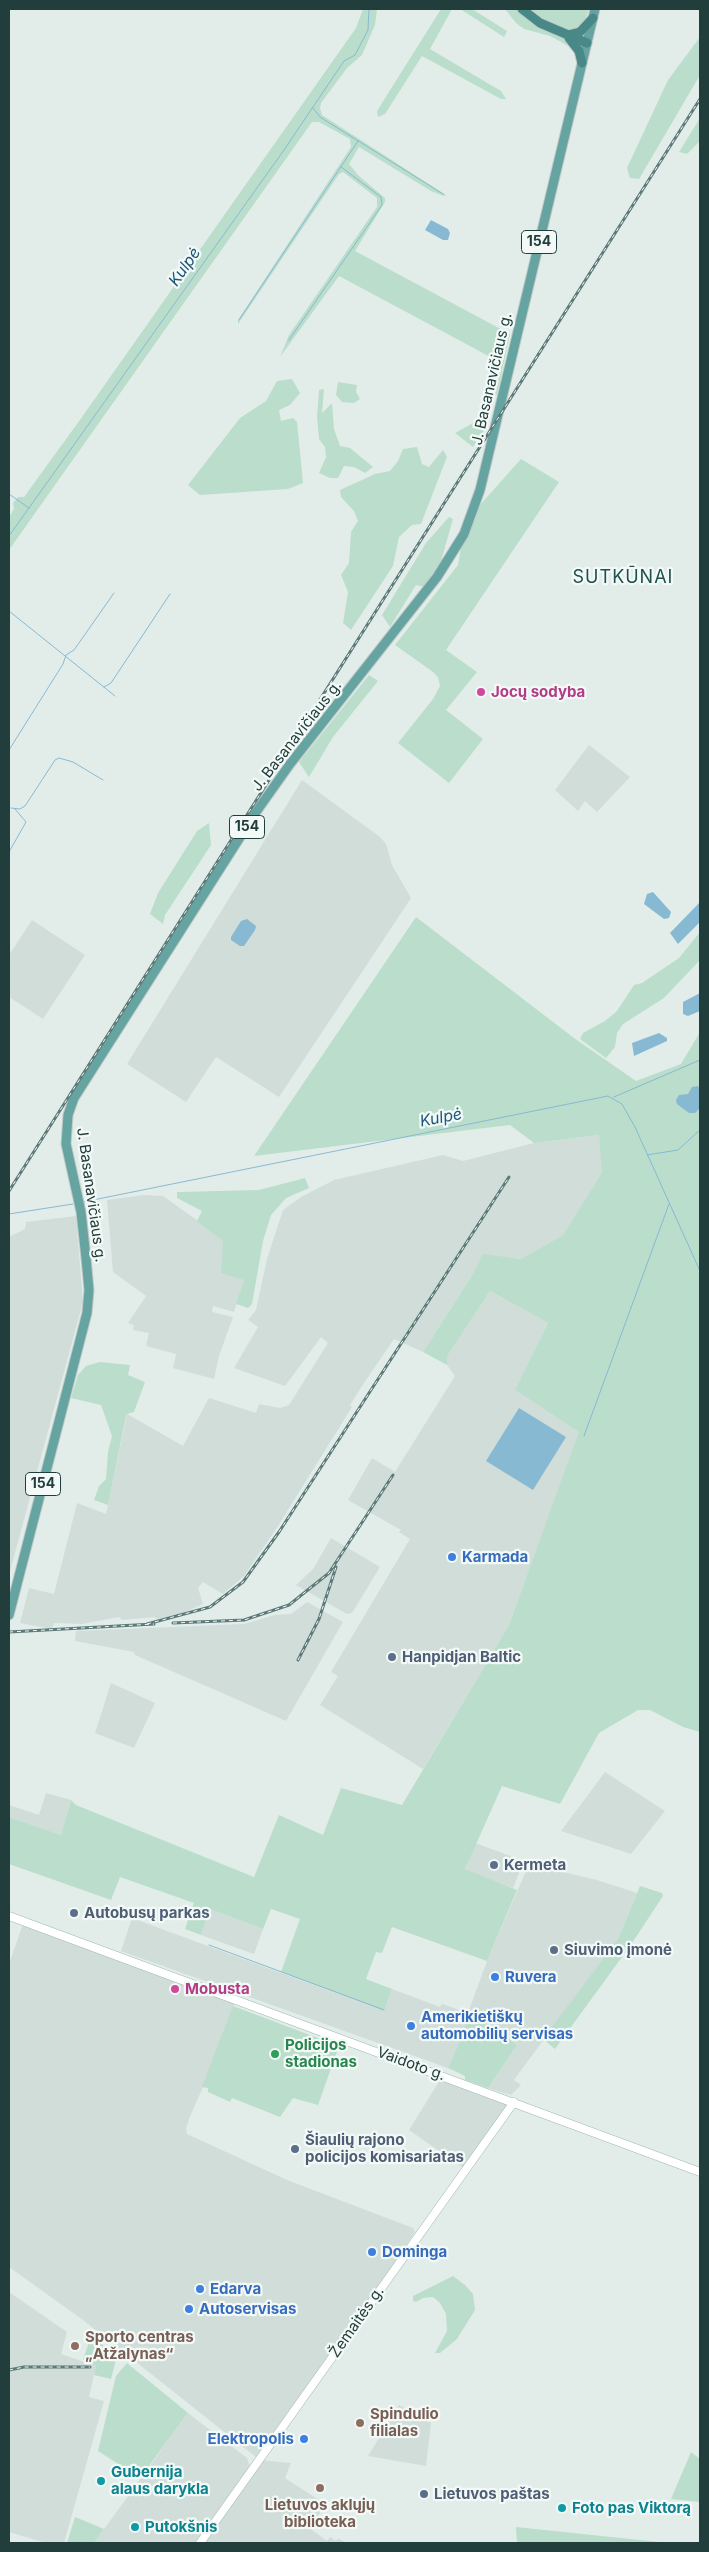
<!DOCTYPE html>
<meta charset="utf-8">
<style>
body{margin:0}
#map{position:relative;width:709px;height:2552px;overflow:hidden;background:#e2edea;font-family:Inter,sans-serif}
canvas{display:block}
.frame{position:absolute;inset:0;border:10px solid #213e3c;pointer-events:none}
</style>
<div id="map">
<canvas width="709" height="2552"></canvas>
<div class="frame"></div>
</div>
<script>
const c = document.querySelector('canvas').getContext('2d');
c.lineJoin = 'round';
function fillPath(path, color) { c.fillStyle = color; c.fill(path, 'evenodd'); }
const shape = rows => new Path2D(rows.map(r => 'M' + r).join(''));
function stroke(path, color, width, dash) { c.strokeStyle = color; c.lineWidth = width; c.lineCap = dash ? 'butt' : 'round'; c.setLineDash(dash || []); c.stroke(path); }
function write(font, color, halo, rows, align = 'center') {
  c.font = font + ' Inter,sans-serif'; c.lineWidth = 4.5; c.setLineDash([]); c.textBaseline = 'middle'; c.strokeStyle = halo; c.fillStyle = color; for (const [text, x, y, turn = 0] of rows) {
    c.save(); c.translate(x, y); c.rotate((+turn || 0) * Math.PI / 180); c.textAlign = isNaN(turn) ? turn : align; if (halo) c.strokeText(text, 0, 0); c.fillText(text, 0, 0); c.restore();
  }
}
fillPath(shape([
 [589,745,630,777,597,812,585,801,578,811,555,790],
 [302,780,380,837,386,844,392,865,411,898,279,1097,216,1057,186,1102,127,1064],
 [32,920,85,955,43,1019,9,997,9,955],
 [599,1135,603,1173,563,1235,521,1259,483,1255,473,1274,423,1352,394,1339,364,1383,350,1405,352,1407,278,1526,244,1576,223,1594,203,1582,198,1588,203,1604,178,1615,156,1619,155,1617,122,1620,119,1617,82,1624,54,1623,52,1629,20,1623,29,1588,54,1594,77,1503,106,1514,127,1414,183,1446,209,1398,256,1413,259,1404,280,1408,289,1405,328,1343,321,1337,285,1386,234,1368,258,1327,248,1320,256,1310,267,1259,283,1210,301,1197,334,1180,443,1155,463,1161,534,1143],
 [144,1195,163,1196,219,1236,223,1241,223,1248,244,1280,234,1312,213,1306,212,1312,233,1317,219,1356,214,1379,173,1368,176,1354,146,1346,149,1333,133,1330,134,1325,128,1323,146,1296,113,1272,107,1200],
 [76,1216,83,1302,9,1575,9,1237,25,1229,26,1222],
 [490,1291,548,1323,515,1390,580,1432,509,1625,423,1769,320,1705,338,1676,331,1672,410,1539,399,1532,401,1530,348,1500,372,1458,395,1472,455,1376,447,1365,448,1355],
 [331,1538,380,1567,352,1613,347,1614,296,1585,313,1569],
 [307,1602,343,1622,286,1721,135,1655,134,1652,75,1641,76,1631,244,1624,275,1615,291,1614],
 [111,1683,155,1703,134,1748,95,1733],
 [605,1772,665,1811,631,1854,561,1831],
 [46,1793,71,1800,61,1835,9,1817,9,1805,39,1815],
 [475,1843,524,1861,513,1888,465,1870],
 [529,1864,597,1880,637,1893,618,1939,514,2080,521,2085,511,2095,488,2088,517,2045,468,2014,462,2036,448,2068,121,1951,132,1918,384,2011,392,1989,440,2007,442,2004,468,2013,487,1961],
 [210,1909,263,1929,254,1954,201,1935],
 [24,1921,236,1999,216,2058,191,2114,186,2128,187,2134,287,2180,413,2228,415,2232,393,2265,256,2457,83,2320,9,2267,9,1964],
 [443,2075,514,2102,465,2169,409,2130],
 [9,2292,67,2332,61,2354,96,2366,89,2397,104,2401,64,2543,46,2543,9,2532],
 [399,2405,431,2423,426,2466,368,2456],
 [188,2413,247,2458,250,2467,197,2543,94,2543],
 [259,2460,291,2463,285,2478,325,2504,311,2529,327,2541,330,2537,336,2541,338,2538,346,2543,200,2543]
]), '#d0ddd9');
fillPath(shape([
 [363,9,377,9,375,25,362,55,347,68,321,103,320,108,322,115,446,195,444,196,431,191,359,147,349,164,359,176,385,198,385,202,355,251,510,334,497,395,488,398,501,371,498,361,339,276,280,357,289,335,377,207,377,198,343,172,339,174,238,324,238,320,351,147,350,139,319,122,312,122,9,550,9,517,14,509,13,503,18,497,24,497,82,417,356,28],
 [441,9,452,9,430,49,501,91,506,99,501,99,422,56,385,114,378,117,377,111],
 [460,9,472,9,507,31,504,37],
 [505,9,517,9,530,22,567,39,577,53,576,60,574,49,550,36,524,29,516,23],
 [526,9,589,9,583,27,569,32,544,22],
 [700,37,700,75,639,179,630,178,627,168,668,80],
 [700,118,700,141,687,154,679,152],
 [292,379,300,393,290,405,279,410,281,421,293,418,297,422,303,483,288,489,200,495,188,485,240,418,266,401,277,381],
 [338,382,357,385,356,392,360,399,354,403,342,402,336,395],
 [324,389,322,413,332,403,334,429,340,446,350,448,373,467,365,473,354,467,344,466,338,478,330,478,319,473,326,457,325,447,319,439,317,417,319,390],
 [473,423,484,431,473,447,455,433],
 [417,447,422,464,429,467,443,450,447,457,421,524,412,525,399,537,393,566,351,630,343,623,348,592,341,575,349,563,351,532,358,521,354,511,341,497,340,490,375,474,390,471,398,461,403,449],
 [521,459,559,482,446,650,477,672,446,710,483,739,449,783,398,743,433,699,440,686,438,677,433,672,395,645,458,565,461,548,476,517,479,506],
 [449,517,453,519,441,561,424,587,416,585,390,627,382,615,426,543],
 [369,675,378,681,333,737,309,777,299,762],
 [209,823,211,845,165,915,163,924,150,914,158,893,197,831],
 [416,917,574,1038,636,1081,681,1064,700,1032,700,1732,683,1727,650,1710,638,1710,599,1733,560,1804,502,1786,465,1869,517,1890,487,1961,392,1927,382,1953,376,1952,366,1979,392,1989,384,2011,281,1972,300,1919,271,1909,263,1929,210,1909,201,1935,185,1929,194,1903,120,1877,111,1900,9,1864,9,1817,61,1835,71,1800,76,1805,254,1877,279,1815,323,1835,341,1788,402,1805,509,1625,579,1432,515,1390,548,1323,490,1291,448,1355,447,1365,423,1352,473,1274,483,1254,521,1259,563,1235,602,1173,599,1135,534,1143,510,1125,254,1156],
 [700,932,700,960,664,998,623,1024,617,1033,615,1047,606,1058,580,1039,583,1033,605,1021,617,1011,634,985,642,983,679,958],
 [305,1178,309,1188,286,1198,271,1215,263,1241,252,1304,248,1308,236,1304,244,1280,221,1273,223,1241,197,1221,202,1211,177,1198,177,1192,259,1190],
 [100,1362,130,1365,128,1375,145,1382,134,1412,127,1414,126,1416,108,1505,94,1500,99,1486,106,1479,108,1452,112,1436,101,1405,71,1398,78,1375,86,1366],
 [640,1886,662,1893,663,1896,630,1946,555,2049,543,2039,618,1939],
 [233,2006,339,2046,318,2105,293,2098,280,2117,232,2098,230,2102,208,2092,208,2088,202,2087],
 [468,2013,517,2045,488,2088,465,2080,465,2076,448,2068,462,2036],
 [453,2276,465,2285,473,2294,475,2310,457,2339,440,2353,435,2353,447,2331,446,2314,440,2303,433,2297,423,2298,416,2302,413,2301,413,2296],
 [91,2336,117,2356,111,2379,94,2375,96,2366,83,2360],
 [127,2363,188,2413,140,2478,98,2451,116,2376],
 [691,2452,700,2459,700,2502,671,2499],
 [75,2517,104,2529,94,2543,67,2543],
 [516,2527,669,2543,700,2543,517,2543]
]), '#badecb');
fillPath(shape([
 [431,220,448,229,450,233,448,240,443,240,425,230],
 [653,892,671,912,669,918,664,919,644,904,647,894],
 [700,902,700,922,678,944,670,933],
 [247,919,256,926,255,930,244,946,240,946,231,940,231,937,241,921],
 [700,993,700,1011,688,1016,683,1014,683,1002],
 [659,1033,667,1038,667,1041,634,1056,632,1043],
 [698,1086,700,1089,700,1108,695,1113,689,1113,677,1104,676,1100,679,1095,688,1094,692,1087],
 [519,1408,566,1437,533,1490,486,1461]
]), '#88b9d3');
stroke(shape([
 [313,108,320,117,443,194],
 [239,320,358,141],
 [289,340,382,205,381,197,341,167],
 [9,494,29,508],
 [9,536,284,150,344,61,355,55,368,30,369,9],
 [9,611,115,696],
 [104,687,111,683,170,594],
 [9,750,63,664,66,655,74,650,114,593],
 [11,808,20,809,25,806,55,760,59,758,73,762,103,780],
 [9,852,26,822,15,809],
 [614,1097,700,1060],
 [647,1155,678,1150,700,1130],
 [83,1202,608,1096,622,1104,635,1127,700,1271],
 [9,1214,73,1204],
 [584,1436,669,1204],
 [209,1945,384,2010]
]), '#88b9d3', 1);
const secondary = shape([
 [9,1916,700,2172],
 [200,2543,514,2102]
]);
const primary = shape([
 [9,1615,87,1313,89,1290,86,1258,81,1212,66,1144,68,1115,74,1098,256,812,290,764,437,577,464,534,480,490,595,9]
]);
const trunk = shape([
 [522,9,540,23,587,43],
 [568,35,580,32,593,18],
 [569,38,579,51,582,63]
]);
stroke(secondary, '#a0b9b5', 9);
stroke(primary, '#c1c9c8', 11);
stroke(trunk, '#c1c9c8', 11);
stroke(secondary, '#fff', 8);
stroke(primary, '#65a4a0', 9);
stroke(trunk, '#488886', 9);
const rail = shape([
 [9,1191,700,99],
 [173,1623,244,1620,289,1605,329,1573,393,1475],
 [147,1624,210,1607,243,1582,279,1532,509,1177],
 [9,1632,154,1624],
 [298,1660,319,1619,336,1567],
 [9,2370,24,2367,90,2367]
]);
stroke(rail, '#5c7a78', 3);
stroke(rail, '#f3f9f7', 1, [4]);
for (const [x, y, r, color] of [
 [481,692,5,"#d1479c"],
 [452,1557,5,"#3f7fe0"],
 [392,1657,5,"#5c6f8a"],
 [494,1865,5,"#5c6f8a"],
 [74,1913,5,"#5c6f8a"],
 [554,1950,5,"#5c6f8a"],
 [495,1977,5,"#3f7fe0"],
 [175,1989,5,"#d1479c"],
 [411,2026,5,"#3f7fe0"],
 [275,2054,5,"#2e9e5b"],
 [295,2149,5,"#5c6f8a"],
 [372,2252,5,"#3f7fe0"],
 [200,2289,5,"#3f7fe0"],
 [189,2309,5,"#3f7fe0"],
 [75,2346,5,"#8d6e63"],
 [360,2423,5,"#8d6e63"],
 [304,2439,5,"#3f7fe0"],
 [101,2481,5,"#0f9aa8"],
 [320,2488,5,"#8d6e63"],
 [424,2494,5,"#5c6f8a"],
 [562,2508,5,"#0f9aa8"],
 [135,2527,5,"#0f9aa8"]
]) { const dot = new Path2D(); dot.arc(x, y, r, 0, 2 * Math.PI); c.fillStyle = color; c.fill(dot); stroke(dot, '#f3f9f7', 2); }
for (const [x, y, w] of [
 [539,242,35],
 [247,827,35],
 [43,1484,35]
]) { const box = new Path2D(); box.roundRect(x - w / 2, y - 11.5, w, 23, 4); c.fillStyle = '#f3f9f7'; c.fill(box); stroke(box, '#213e3c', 1); }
write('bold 14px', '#213e3c', null, [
 ["154",539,242],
 ["154",247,827],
 ["154",43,1484]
]);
write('15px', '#213e3c', '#f3f9f7', [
 ["J. Basanavičiaus g.",492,379,-77],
 ["J. Basanavičiaus g.",297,736,-52],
 ["J. Basanavičiaus g.",91,1195,82],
 ["Vaidoto g.",411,2064,20],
 ["Žemaitės g.",357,2322,-55]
]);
write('bold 15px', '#b23c85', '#f3f9f7', [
 ["Jocų sodyba",491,692],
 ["Mobusta",185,1989]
], 'left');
write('bold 15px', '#366cbe', '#f3f9f7', [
 ["Karmada",462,1557],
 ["Ruvera",505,1977],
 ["Amerikietiškų",421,2017],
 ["automobilių servisas",421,2034],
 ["Dominga",382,2252],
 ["Edarva",210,2289],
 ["Autoservisas",199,2309],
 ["Elektropolis",294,2439,"right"]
], 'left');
write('bold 15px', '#4e5e75', '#f3f9f7', [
 ["Hanpidjan Baltic",402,1657],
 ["Kermeta",504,1865],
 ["Autobusų parkas",84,1913],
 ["Siuvimo įmonė",564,1950],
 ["Šiaulių rajono",305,2140],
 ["policijos komisariatas",305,2157],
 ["Lietuvos paštas",434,2494]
], 'left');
write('bold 15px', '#27864d', '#f3f9f7', [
 ["Policijos",285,2045],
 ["stadionas",285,2062]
], 'left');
write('bold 15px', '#785e54', '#f3f9f7', [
 ["Sporto centras",85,2337],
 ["„Atžalynas“",85,2354],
 ["Spindulio",370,2414],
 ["filialas",370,2431],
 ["Lietuvos aklųjų",320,2505,"center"],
 ["biblioteka",320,2522,"center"]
], 'left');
write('bold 15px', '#0d838f', '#f3f9f7', [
 ["Gubernija",111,2472],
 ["alaus darykla",111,2489],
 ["Foto pas Viktorą",572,2508],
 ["Putokšnis",145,2527]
], 'left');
write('italic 16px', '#19587c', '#f3f9f7', [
 ["Kulpė",185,267,-55],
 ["Kulpė",441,1118,-11]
]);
c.letterSpacing = '1px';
write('18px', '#1c514f', '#f3f9f7', [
 ["SUTKŪNAI",623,578]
]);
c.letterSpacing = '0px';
</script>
